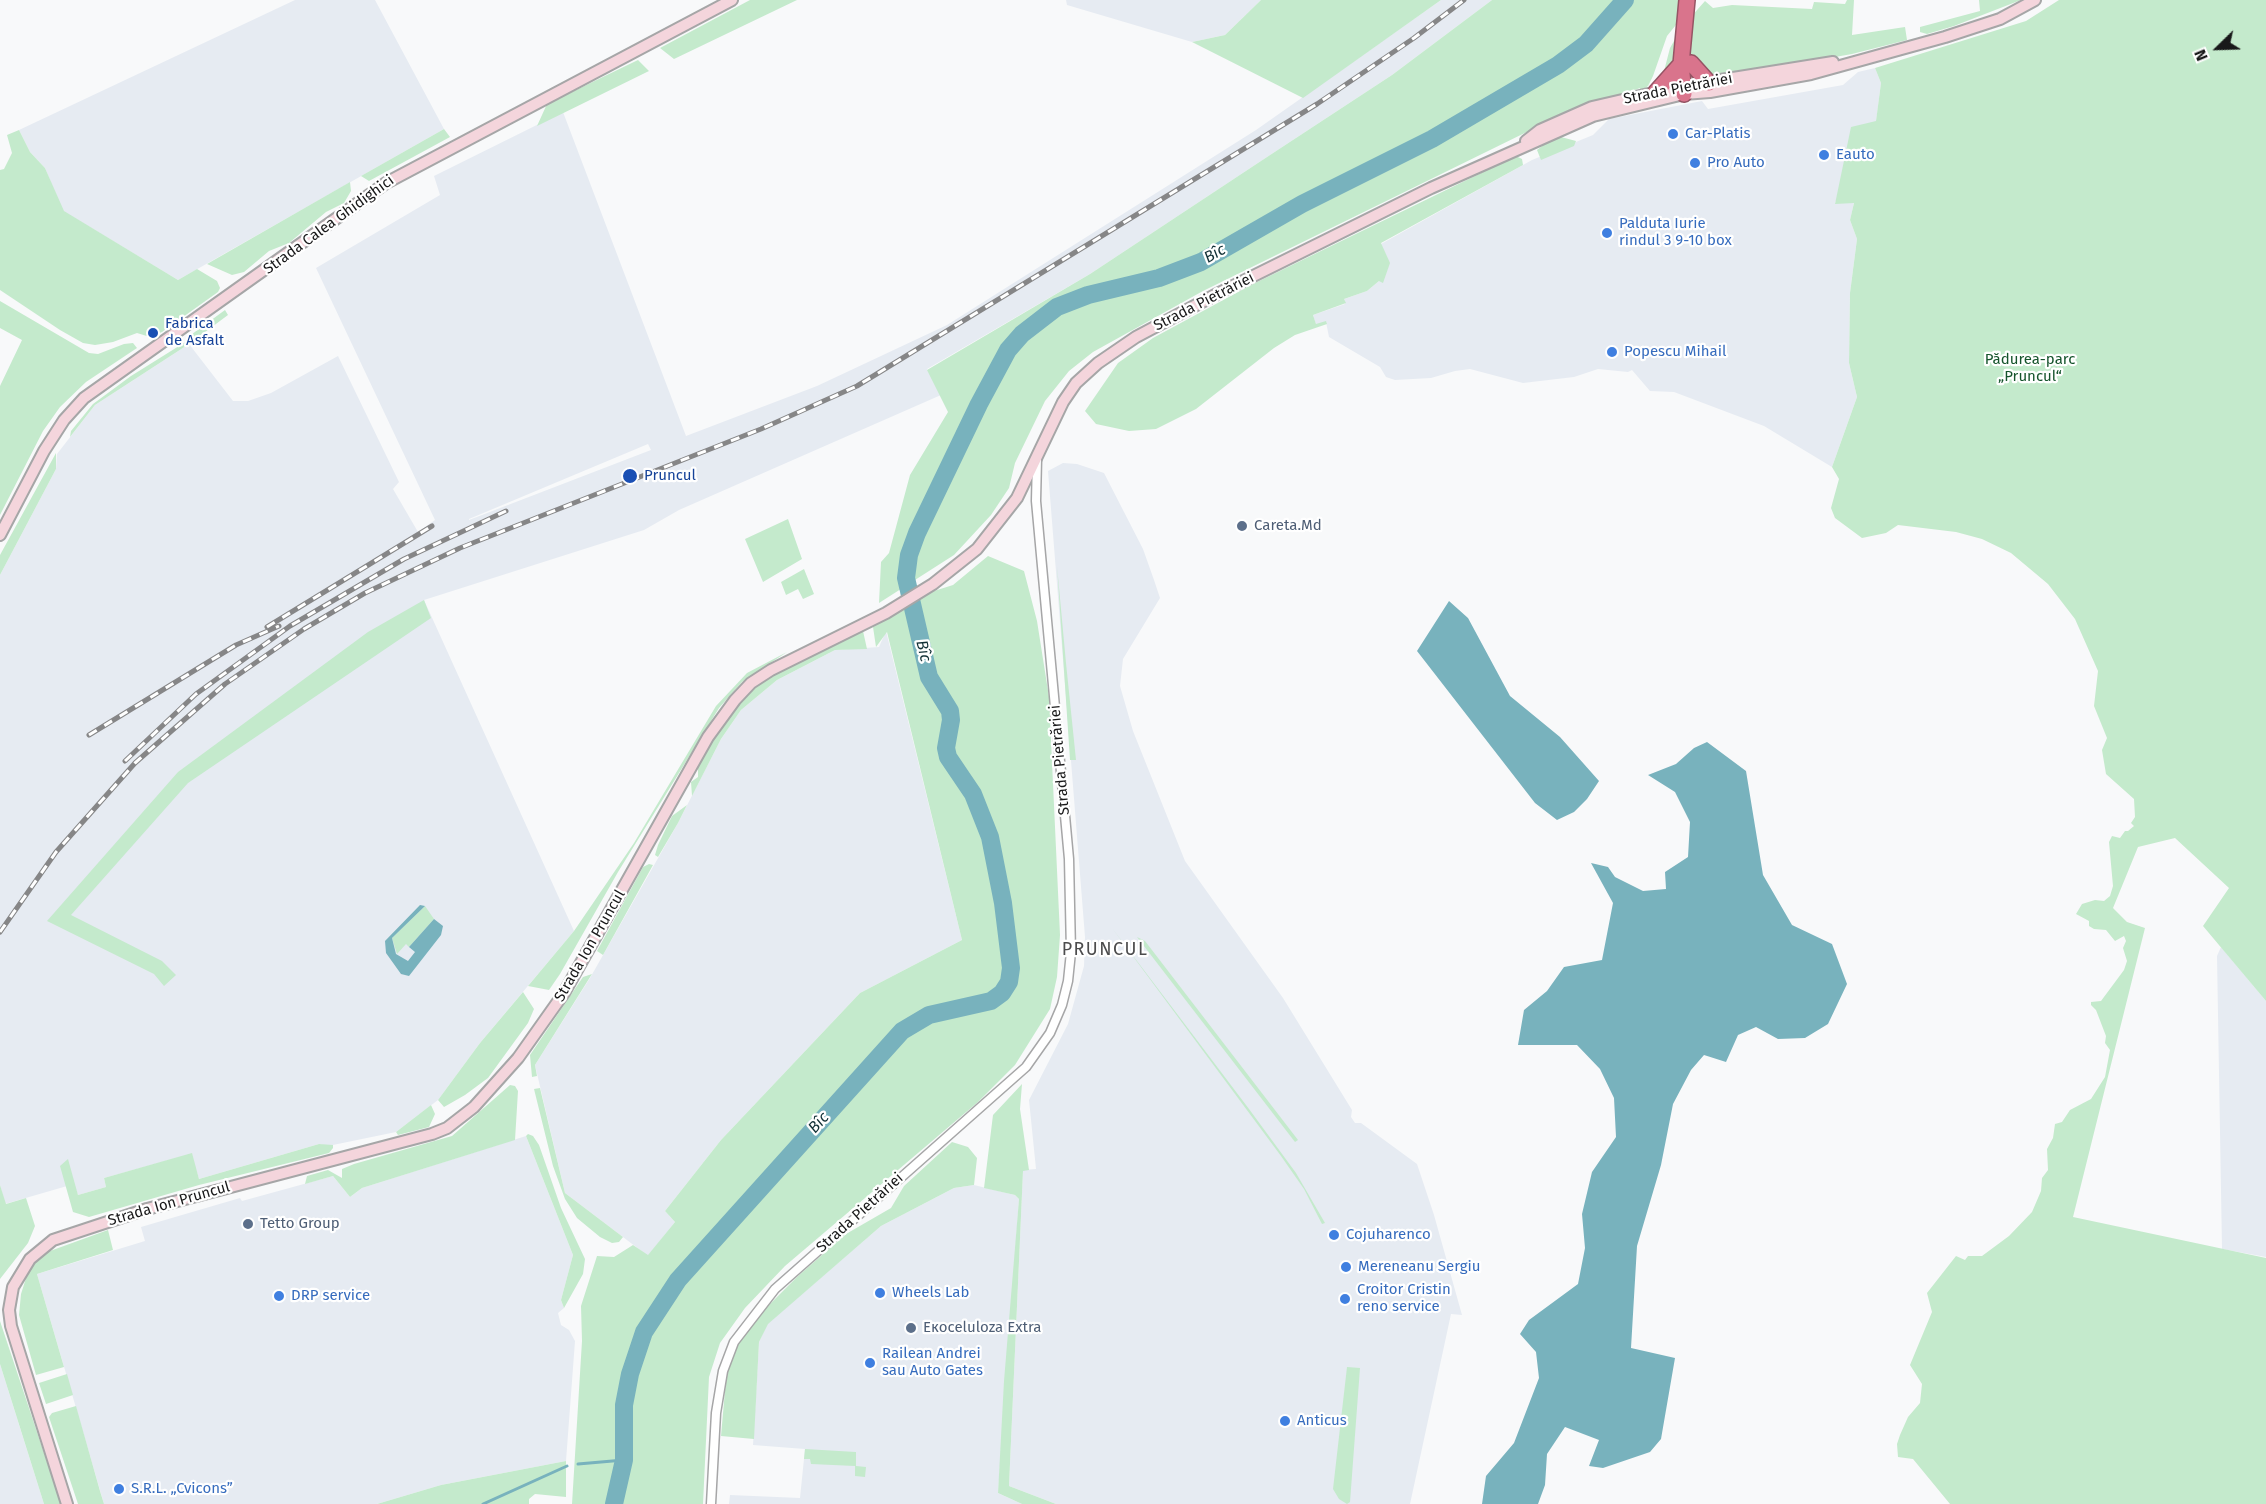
<!DOCTYPE html>
<meta charset="utf-8">
<style>
body{margin:0}
#map{position:relative;width:2266px;height:1504px;overflow:hidden;background:#f8f9fa;font-family:"Fira Sans",sans-serif}
canvas{display:block}
.north{position:absolute;left:2188px;top:18px;width:60px;height:60px;-webkit-text-stroke:4px #fff;paint-order:stroke;rotate:247deg;font-size:16px;font-weight:700;line-height:24px;text-align:center;color:#181819}
.north::after{content:'';display:block;margin:auto;width:21px;height:27px;background:#181819;clip-path:polygon(50% 0,100% 100%,50% 72%,0 100%)}
</style>
<div id="map">
<canvas width="2266" height="1504"></canvas>
<div class="north">N</div>
</div>
<script>
const c = document.querySelector('canvas').getContext('2d');
c.lineJoin = 'round';
function fillPath(path, color) { c.fillStyle = color; c.fill(path, 'evenodd'); }
const shape = rows => new Path2D(rows.map(r => 'M' + r).join(''));
function stroke(path, color, width, dash) { c.strokeStyle = color; c.lineWidth = width; c.lineCap = dash ? 'butt' : 'round'; c.setLineDash(dash || []); c.stroke(path); }
function write(font, color, halo, rows, align = 'center') {
  c.font = font + ' "Fira Sans",sans-serif'; c.lineWidth = 4.5; c.setLineDash([]); c.textBaseline = 'middle'; c.strokeStyle = halo; c.fillStyle = color; for (const [text, x, y, turn = 0] of rows) {
    c.save(); c.translate(x, y); c.rotate((+turn || 0) * Math.PI / 180); c.textAlign = isNaN(turn) ? turn : align; if (halo) c.strokeText(text, 0, 0); c.fillText(text, 0, 0); c.restore();
  }
}
fillPath(shape([
 [295,0,375,0,444,129,178,280,63,211,45,168,30,152,19,130],
 [1066,0,1261,0,1225,35,1192,42,1067,5],
 [1441,0,1492,0,1392,75,1267,157,1090,274,927,369,941,395,679,510,644,530,424,600,574,931,480,1043,438,1100,396,1132,328,1146,319,1144,199,1179,191,1154,104,1178,106,1187,78,1195,74,1184,5,1204,0,1185,0,575,56,469,57,454,95,405,189,344,233,401,248,401,271,393,338,356,399,482,393,489,418,532,435,520,316,268,440,195,434,176,563,112,686,436,817,386,947,325,1256,130],
 [648,444,651,450,469,520,469,519],
 [1875,68,1881,83,1876,122,1835,203,1854,203,1850,220,1857,239,1850,293,1849,363,1857,397,1832,467,1764,426,1674,392,1650,391,1632,370,1628,372,1598,369,1574,377,1523,383,1470,369,1455,371,1431,378,1395,380,1386,377,1380,367,1329,337,1326,322,1316,325,1313,315,1345,304,1344,299,1367,291,1379,281,1389,263,1381,244,1532,160,1593,135,1609,119,1702,101,1708,109,1843,85,1858,72],
 [1063,463,1077,464,1104,473,1143,549,1154,580,1160,598,1123,659,1120,686,1133,731,1185,861,1283,998,1352,1110,1351,1117,1355,1123,1361,1123,1417,1164,1434,1215,1462,1315,1451,1314,1410,1504,1056,1504,1009,1486,1023,1170,1036,1169,1029,1100,1068,1024,1084,966,1085,937,1048,471],
 [886,631,962,940,860,993,721,1140,665,1211,675,1222,648,1256,565,1193,535,1065,590,978,678,823,721,739,741,710,777,680,835,650,879,647],
 [2221,947,2266,1001,2266,1257,2222,1249,2217,956],
 [526,1136,573,1255,561,1300,564,1308,558,1313,561,1325,569,1330,575,1341,566,1461,441,1485,377,1504,104,1504,37,1274,145,1241,141,1227,240,1198,242,1201,333,1176,350,1197,362,1188],
 [974,1185,1015,1195,1019,1199,998,1493,1022,1504,729,1504,730,1495,800,1498,805,1449,753,1445,759,1342,767,1324,881,1226,954,1188],
 [0,1364,20,1428,44,1504,0,1504]
]), '#e6ebf2');
fillPath(shape([
 [750,0,797,0,674,59,660,48],
 [1261,0,1441,0,1303,98,1192,42,1225,35],
 [1492,0,1696,0,1667,36,1653,76,1648,86,1641,91,1640,88,1541,125,1203,291,1093,352,1069,371,1045,401,1015,463,1009,488,991,515,954,555,879,603,881,562,889,553,910,475,948,412,927,370,1090,274,1267,157,1392,75],
 [1847,0,1854,0,1852,35,1905,27,1907,40,1852,54,1671,86,1663,75,1670,48,1682,27,1705,1,1713,8,1732,5,1812,9,1814,2,1845,4],
 [1979,0,2021,0,1954,26,1927,34,1920,32,1920,27,1980,11],
 [2059,0,2266,0,2266,1001,2203,926,2229,888,2175,838,2138,847,2113,908,2127,922,2145,928,2073,1217,2266,1258,2266,1504,1950,1504,1913,1459,1898,1457,1897,1444,1900,1435,1908,1417,1920,1403,1922,1384,1910,1365,1932,1312,1927,1293,1956,1256,1965,1260,1968,1256,1982,1256,2009,1236,2032,1212,2041,1191,2042,1178,2048,1170,2047,1149,2053,1138,2055,1124,2062,1122,2070,1110,2091,1099,2105,1077,2110,1050,2105,1043,2106,1036,2096,1010,2091,1005,2091,1002,2101,1001,2124,970,2127,961,2123,948,2126,941,2124,936,2115,941,2106,930,2094,929,2089,926,2089,921,2076,914,2082,904,2095,900,2104,901,2110,896,2113,886,2109,842,2112,836,2120,838,2125,831,2128,831,2134,826,2131,823,2135,817,2134,799,2106,774,2102,750,2107,738,2094,706,2098,671,2075,619,2048,584,2011,553,1982,539,1956,532,1898,525,1886,533,1862,538,1835,518,1831,508,1839,479,1832,467,1857,397,1849,363,1850,293,1857,239,1850,220,1854,203,1835,204,1851,127,1876,121,1881,83,1875,68,2026,21],
 [638,60,649,71,537,126,547,104],
 [444,129,450,137,369,181,361,176],
 [19,130,30,152,45,168,64,211,178,280,197,269,217,281,220,288,218,292,162,332,150,337,137,333,113,342,95,345,83,343,60,330,0,290,0,170,4,169,12,153,7,135],
 [1561,137,1576,141,1574,146,1541,160,1537,150,1547,142],
 [1516,156,1522,159,1523,165,1381,243,1390,263,1383,283,1379,281,1367,291,1344,299,1346,303,1313,315,1316,324,1326,321,1327,324,1295,335,1274,348,1196,409,1156,429,1129,431,1096,424,1085,411,1118,363,1153,338,1251,285],
 [350,182,351,191,344,203,326,212,289,243,269,251,244,272,232,275,207,264],
 [0,301,89,353,98,354,124,344,133,343,137,348,86,382,60,407,43,431,0,515,0,386,22,340,0,328],
 [225,310,228,315,189,344,95,405,70,437,71,431,93,404,131,376,187,341,188,337],
 [56,453,56,469,0,575,0,555],
 [788,519,802,559,763,582,745,539],
 [988,556,1024,571,1037,621,1049,697,1060,935,1057,977,1050,1009,1015,1065,978,1102,785,1266,745,1308,720,1343,709,1377,703,1504,572,1504,582,1341,581,1306,597,1256,614,1257,633,1245,648,1255,675,1222,665,1211,721,1140,860,993,962,940,887,632,876,647,873,627,934,591,953,585],
 [1057,566,1066,663,1076,760,1070,760],
 [804,569,814,594,803,599,798,589,786,595,781,582],
 [424,600,431,618,188,783,71,915,162,961,176,975,164,986,154,974,47,921,178,772,368,632],
 [863,631,867,649,835,650,777,680,741,710,721,739,692,796,691,782,698,777,698,765,709,743,728,715,754,688,776,672],
 [787,652,742,682,719,708,618,872,560,974,549,990,528,986,574,931,634,843,716,706,747,673],
 [687,805,678,823,658,857,655,855,658,845,672,816],
 [649,864,653,865,603,955,597,951,643,867],
 [425,906,434,919,409,947,406,944,397,954,392,938],
 [1112,928,1249,1109,1296,1173,1325,1223,1322,1224,1304,1189,1281,1156],
 [1137,937,1145,941,1298,1140,1295,1142],
 [592,974,535,1065,537,1076,532,1077,530,1055,583,977],
 [523,992,534,1009,528,1023,488,1078,465,1095,444,1107,438,1100,480,1043],
 [1022,1084,1020,1109,1029,1170,1023,1171,1009,1486,1056,1504,1022,1504,998,1493,1004,1381,1019,1199,1015,1195,984,1188,993,1115],
 [510,1085,515,1086,518,1091,515,1140,362,1188,350,1197,333,1176,305,1184,307,1176,328,1170,342,1178,342,1169,354,1164,452,1136],
 [540,1088,565,1193,623,1237,619,1242,612,1243,600,1237,577,1218,565,1199,553,1166,534,1089],
 [431,1105,435,1114,429,1127,398,1135,396,1132],
 [528,1134,533,1136,539,1145,561,1208,585,1259,583,1274,564,1308,561,1300,573,1255,526,1136],
 [952,1142,968,1147,977,1158,974,1185,954,1188,881,1226,768,1324,759,1342,754,1439,721,1436,727,1368,737,1344,763,1311,798,1276,846,1234,891,1208,904,1186],
 [319,1144,333,1145,333,1148,329,1153,199,1185,89,1217,73,1212,60,1166,68,1159,78,1195,106,1187,104,1178,192,1153,199,1179],
 [0,1185,6,1204,26,1198,35,1226,28,1243,0,1279],
 [108,1230,113,1250,37,1274,64,1367,36,1375,19,1315,21,1294,27,1275,35,1261,50,1251],
 [0,1321,61,1504,44,1504,0,1364],
 [1347,1367,1360,1368,1350,1502,1347,1504,1339,1499,1333,1489],
 [67,1374,73,1395,46,1404,39,1383],
 [76,1406,100,1491,104,1504,78,1504,49,1417,52,1413],
 [805,1449,856,1452,856,1466,866,1467,865,1477,855,1476,855,1466,811,1464,810,1459,804,1459],
 [566,1461,566,1497,535,1494,529,1499,529,1504,377,1504,441,1485]
]), '#c4eacc');
fillPath(shape([
 [1449,601,1468,618,1510,696,1560,737,1599,781,1587,799,1574,812,1557,820,1535,803,1417,651],
 [1707,742,1746,771,1763,875,1792,925,1832,944,1847,984,1828,1024,1805,1038,1778,1039,1756,1027,1738,1035,1726,1062,1704,1055,1691,1070,1673,1104,1661,1165,1637,1246,1631,1348,1675,1358,1661,1439,1650,1452,1603,1468,1589,1466,1599,1440,1565,1427,1547,1454,1545,1485,1538,1504,1482,1504,1486,1476,1514,1443,1539,1378,1536,1352,1520,1334,1529,1320,1578,1284,1585,1248,1582,1214,1592,1172,1616,1137,1614,1098,1600,1069,1577,1045,1518,1045,1524,1010,1547,991,1564,967,1602,960,1613,903,1591,863,1608,867,1615,877,1643,891,1666,889,1665,872,1688,857,1690,822,1675,792,1648,775,1676,764,1694,748],
 [420,905,425,906,392,938,396,954,408,961,415,952,409,947,434,919,443,926,441,935,409,976,401,974,386,953,385,941]
]), '#78b2bd');
stroke(shape([
 [578,1464,624,1460],
 [483,1504,567,1466]
]), '#78b2bd', 3);
stroke(shape([
 [614,1504,624,1460,624,1405,630,1374,644,1332,678,1280,902,1031,929,1015,991,1001,1002,993,1009,982,1011,968,1003,903,990,837,973,794,948,757,946,748,951,720,950,711,929,677,906,578,909,555,917,533,979,404,1008,350,1022,334,1057,307,1088,295,1159,278,1201,262,1302,204,1432,139,1558,65,1586,44,1625,0]
]), '#78b2bd', 18);
const street = shape([
 [711,1504,716,1413,723,1371,734,1342,775,1289,1026,1067,1050,1033,1062,1005,1068,981,1071,952,1069,859,1036,501,1037,459]
]);
const secondary = shape([
 [1526,141,1540,130,1592,107,1683,86,1833,62],
 [0,535,44,451,64,420,84,398,386,183,732,0],
 [67,1504,11,1326,9,1310,13,1287,30,1259,53,1240,147,1209,432,1134,447,1128,474,1107,518,1058,564,993,708,737,735,700,751,683,771,670,886,613,933,584,977,549,1017,498,1063,402,1076,383,1098,363,1136,337,1217,294,1431,188,1593,116,1684,94,1710,92,1811,74,1945,37,2000,19,2035,0]
]);
const highway = shape([
 [1691,63,1709,83],
 [1656,92,1681,64],
 [1684,94,1681,64,1687,0]
]);
stroke(street, '#a6a6a7', 11);
stroke(secondary, '#a6a6a7', 14);
stroke(highway, '#955464', 18);
stroke(street, '#fff', 8);
stroke(secondary, '#f4d5dc', 10);
stroke(highway, '#d9748c', 15);
const rail = shape([
 [267,627,432,526],
 [89,735,236,645,279,626],
 [125,761,196,694,290,626,404,559,506,511],
 [0,932,56,852,135,763,225,684,304,629,365,593,460,548,761,429,857,386,1317,104,1414,38,1464,0]
]);
stroke(rail, '#868687', 5);
stroke(rail, '#fff', 3, [9]);
for (const [x, y, r, color] of [
 [1673,134,6,"#3f7fe0"],
 [1824,155,6,"#3f7fe0"],
 [1695,163,6,"#3f7fe0"],
 [1607,233,6,"#3f7fe0"],
 [153,333,6,"#1a4fb4"],
 [1612,352,6,"#3f7fe0"],
 [630,476,8,"#1a4fb4"],
 [1242,526,6,"#5c6f8a"],
 [248,1224,6,"#5c6f8a"],
 [1334,1235,6,"#3f7fe0"],
 [1346,1267,6,"#3f7fe0"],
 [880,1293,6,"#3f7fe0"],
 [279,1296,6,"#3f7fe0"],
 [1345,1299,6,"#3f7fe0"],
 [911,1328,6,"#5c6f8a"],
 [870,1363,6,"#3f7fe0"],
 [1285,1421,6,"#3f7fe0"],
 [119,1489,6,"#3f7fe0"]
]) { const dot = new Path2D(); dot.arc(x, y, r, 0, 2 * Math.PI); c.fillStyle = color; c.fill(dot); stroke(dot, '#fff', 2); }
write('15px', '#181819', '#fff', [
 ["Strada Pietrăriei",1678,89,-11],
 ["Strada Calea Ghidighici",329,225,-36],
 ["Strada Pietrăriei",1204,302,-27],
 ["Strada Pietrăriei",1060,760,-95],
 ["Strada Ion Pruncul",590,946,-60],
 ["Strada Ion Pruncul",169,1204,-16],
 ["Strada Pietrăriei",860,1213,-42]
]);
write('15px', '#366cbe', '#fff', [
 ["Car-Platis",1685,134],
 ["Eauto",1836,155],
 ["Pro Auto",1707,163],
 ["Palduta Iurie",1619,224],
 ["rindul 3 9-10 box",1619,241],
 ["Popescu Mihail",1624,352],
 ["Cojuharenco",1346,1235],
 ["Mereneanu Sergiu",1358,1267],
 ["Croitor Cristin",1357,1290],
 ["reno service",1357,1307],
 ["Wheels Lab",892,1293],
 ["DRP service",291,1296],
 ["Railean Andrei",882,1354],
 ["sau Auto Gates",882,1371],
 ["Anticus",1297,1421],
 ["S.R.L. „Cvicons”",131,1489]
], 'left');
write('15px', '#164399', '#fff', [
 ["Fabrica",165,324],
 ["de Asfalt",165,341],
 ["Pruncul",644,476]
], 'left');
write('15px', '#15542c', '#fff', [
 ["Pădurea-parc",2030,360],
 ["„Pruncul“",2030,377]
]);
write('15px', '#4e5e75', '#fff', [
 ["Careta.Md",1254,526],
 ["Tetto Group",260,1224],
 ["Eкoceluloza Extra",923,1328]
], 'left');
write('italic 16px', '#123036', '#fff', [
 ["Bîc",1215,254,-29],
 ["Bîc",923,651,77],
 ["Bîc",819,1123,-48]
]);
c.letterSpacing = '1.5px';
write('18px', '#4c4c4d', '#fff', [
 ["PRUNCUL",1105,950]
]);
c.letterSpacing = '0px';
</script>
